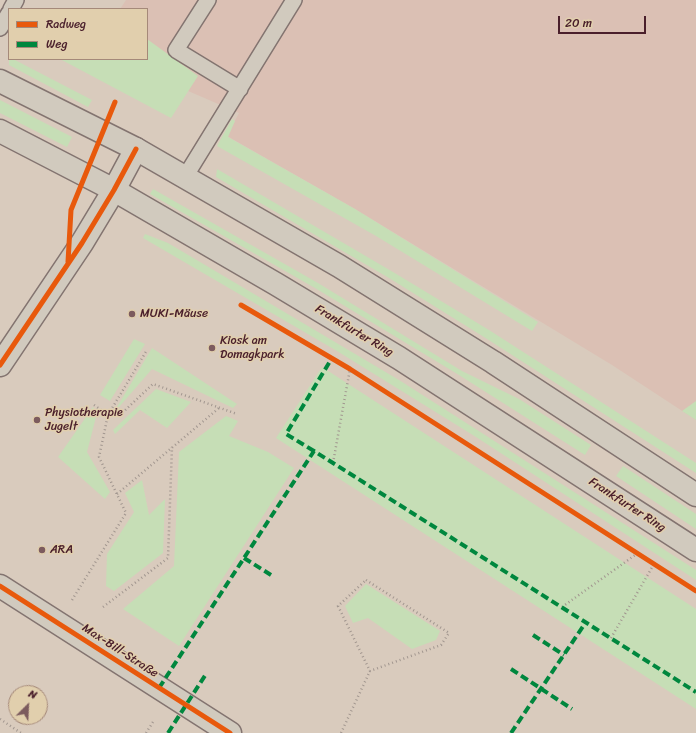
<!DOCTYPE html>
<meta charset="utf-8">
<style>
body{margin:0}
#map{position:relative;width:696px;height:733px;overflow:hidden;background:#d9cbbd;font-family:Sriracha,sans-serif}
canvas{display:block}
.legend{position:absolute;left:8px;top:8px;width:140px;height:52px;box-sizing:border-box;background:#e1cfad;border:1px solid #a58979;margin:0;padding:5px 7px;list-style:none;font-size:12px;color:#4a1f2b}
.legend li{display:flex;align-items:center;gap:8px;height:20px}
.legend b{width:20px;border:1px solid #a58979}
.north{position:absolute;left:8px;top:685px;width:40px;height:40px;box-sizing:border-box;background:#e1cfad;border:1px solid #a58979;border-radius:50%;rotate:24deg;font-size:11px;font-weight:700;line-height:16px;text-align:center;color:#4a1f2b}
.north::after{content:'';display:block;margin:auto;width:14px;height:18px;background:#7c5b5e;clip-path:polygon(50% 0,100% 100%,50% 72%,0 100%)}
.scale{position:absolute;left:558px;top:16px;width:88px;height:18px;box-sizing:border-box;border:2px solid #4a1f2b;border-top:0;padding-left:5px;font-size:12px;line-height:14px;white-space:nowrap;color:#4a1f2b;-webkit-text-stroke:3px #e1cfad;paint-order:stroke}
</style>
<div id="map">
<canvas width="696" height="733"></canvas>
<ul class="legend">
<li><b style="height:5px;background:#e8590c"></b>Radweg</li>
<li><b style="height:5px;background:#00873e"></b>Weg</li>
</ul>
<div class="north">N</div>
<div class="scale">20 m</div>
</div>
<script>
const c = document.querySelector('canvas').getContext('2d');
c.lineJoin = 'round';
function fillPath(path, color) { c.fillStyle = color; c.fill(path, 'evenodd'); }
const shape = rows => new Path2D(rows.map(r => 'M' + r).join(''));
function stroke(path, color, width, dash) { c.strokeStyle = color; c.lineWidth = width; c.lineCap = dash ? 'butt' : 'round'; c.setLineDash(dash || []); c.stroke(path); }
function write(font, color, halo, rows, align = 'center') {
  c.font = font + ' Sriracha,sans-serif'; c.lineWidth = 3; c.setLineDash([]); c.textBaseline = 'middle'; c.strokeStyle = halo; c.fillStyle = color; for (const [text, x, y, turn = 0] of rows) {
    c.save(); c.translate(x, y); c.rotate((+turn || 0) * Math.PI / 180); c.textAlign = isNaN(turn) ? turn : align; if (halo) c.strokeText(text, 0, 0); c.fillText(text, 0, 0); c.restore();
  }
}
fillPath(shape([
 [126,0,696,0,696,420,612,365,355,209,227,136,239,113,179,87,147,59,147,9,120,9]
]), '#dbc0b4');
fillPath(shape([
 [147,39,198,76,171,118,60,59,147,59],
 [9,57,9,59,13,59,92,100,88,107,9,65],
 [0,100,72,137,67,147,0,113],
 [232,119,235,121,228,137,355,209,538,322,532,331,376,236,217,146],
 [217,169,393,272,489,330,696,463,696,473,484,337,389,278,216,177],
 [153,189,318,283,462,371,519,399,591,445,585,455,459,375,315,288,150,194],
 [145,234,168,243,399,380,696,570,696,580,476,437,337,351,143,238],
 [134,339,145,344,110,401,100,395],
 [152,348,237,404,233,408,152,369,119,407,117,407],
 [322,367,696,609,696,709,276,438],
 [156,389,191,402,167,428,140,410,115,434,113,430],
 [696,401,696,420,682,411],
 [93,407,97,413,87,452,110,492,105,499,58,457],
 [226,416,238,421,229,436,268,452,294,468,179,646,123,609,174,566,179,452],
 [623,466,696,514,696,529,616,476],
 [142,480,149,515,165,499,163,553,114,591,106,586,107,554,134,512,125,493],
 [366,584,440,631,436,640,412,649,368,618,353,623,345,606]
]), '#c6deb6');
const service = shape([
 [208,0,176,50,240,89],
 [11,9,16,0],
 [0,28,9,13],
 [185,177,294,0]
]);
const minor = shape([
 [0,365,82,243,114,190,136,149],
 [0,586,230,733]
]);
const primary = shape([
 [0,81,136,149,339,266,493,362,696,495],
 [0,131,114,190,276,284,399,358,696,550]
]);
stroke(service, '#837470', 18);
stroke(minor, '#837470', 25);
stroke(primary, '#837470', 25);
stroke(shape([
 [94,405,108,415,121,414,153,384,237,414],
 [333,463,350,369],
 [117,494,219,408],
 [366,580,449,633,441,645,370,671,338,606,366,580],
 [72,600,126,513,99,457,108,415,147,350],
 [103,607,168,558,172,447],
 [562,607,638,553],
 [611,638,654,564],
 [0,719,21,733],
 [146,733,153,722],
 [341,733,370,671]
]), '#a1968f', 2.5, [1, 3]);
stroke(service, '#d1cabe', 15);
stroke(minor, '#d1cabe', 22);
stroke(primary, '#d1cabe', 22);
stroke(shape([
 [314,451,286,434,332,358],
 [244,558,271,575],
 [533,635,564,655],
 [511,669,572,709],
 [159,688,314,451,696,692],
 [168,733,206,674],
 [511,733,586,622]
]), '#00873e', 4, [8, 4]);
stroke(shape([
 [68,262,71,210,115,102],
 [241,305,350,369,696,591],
 [0,365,82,243,114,190,136,149],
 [0,586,230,733]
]), '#e8590c', 5);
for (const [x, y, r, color] of [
 [132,314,4,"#7c5b5e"],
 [212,348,4,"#7c5b5e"],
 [37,420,4,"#7c5b5e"],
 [42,550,4,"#7c5b5e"]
]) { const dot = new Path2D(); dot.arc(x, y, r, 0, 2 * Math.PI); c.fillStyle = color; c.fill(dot); stroke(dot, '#e1cfad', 1.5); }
write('12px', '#4a1f2b', '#e1cfad', [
 ["MUKI-Mäuse",140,314],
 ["Kiosk am",220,341],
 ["Domagkpark",220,355],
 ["Physiotherapie",45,413],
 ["Jugelt",45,427],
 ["ARA",50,550]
], 'left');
write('12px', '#4a1f2b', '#e1cfad', [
 ["Frankfurter Ring",354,331,31],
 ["Frankfurter Ring",627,505,33],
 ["Max-Bill-Straße",120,651,33]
]);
</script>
